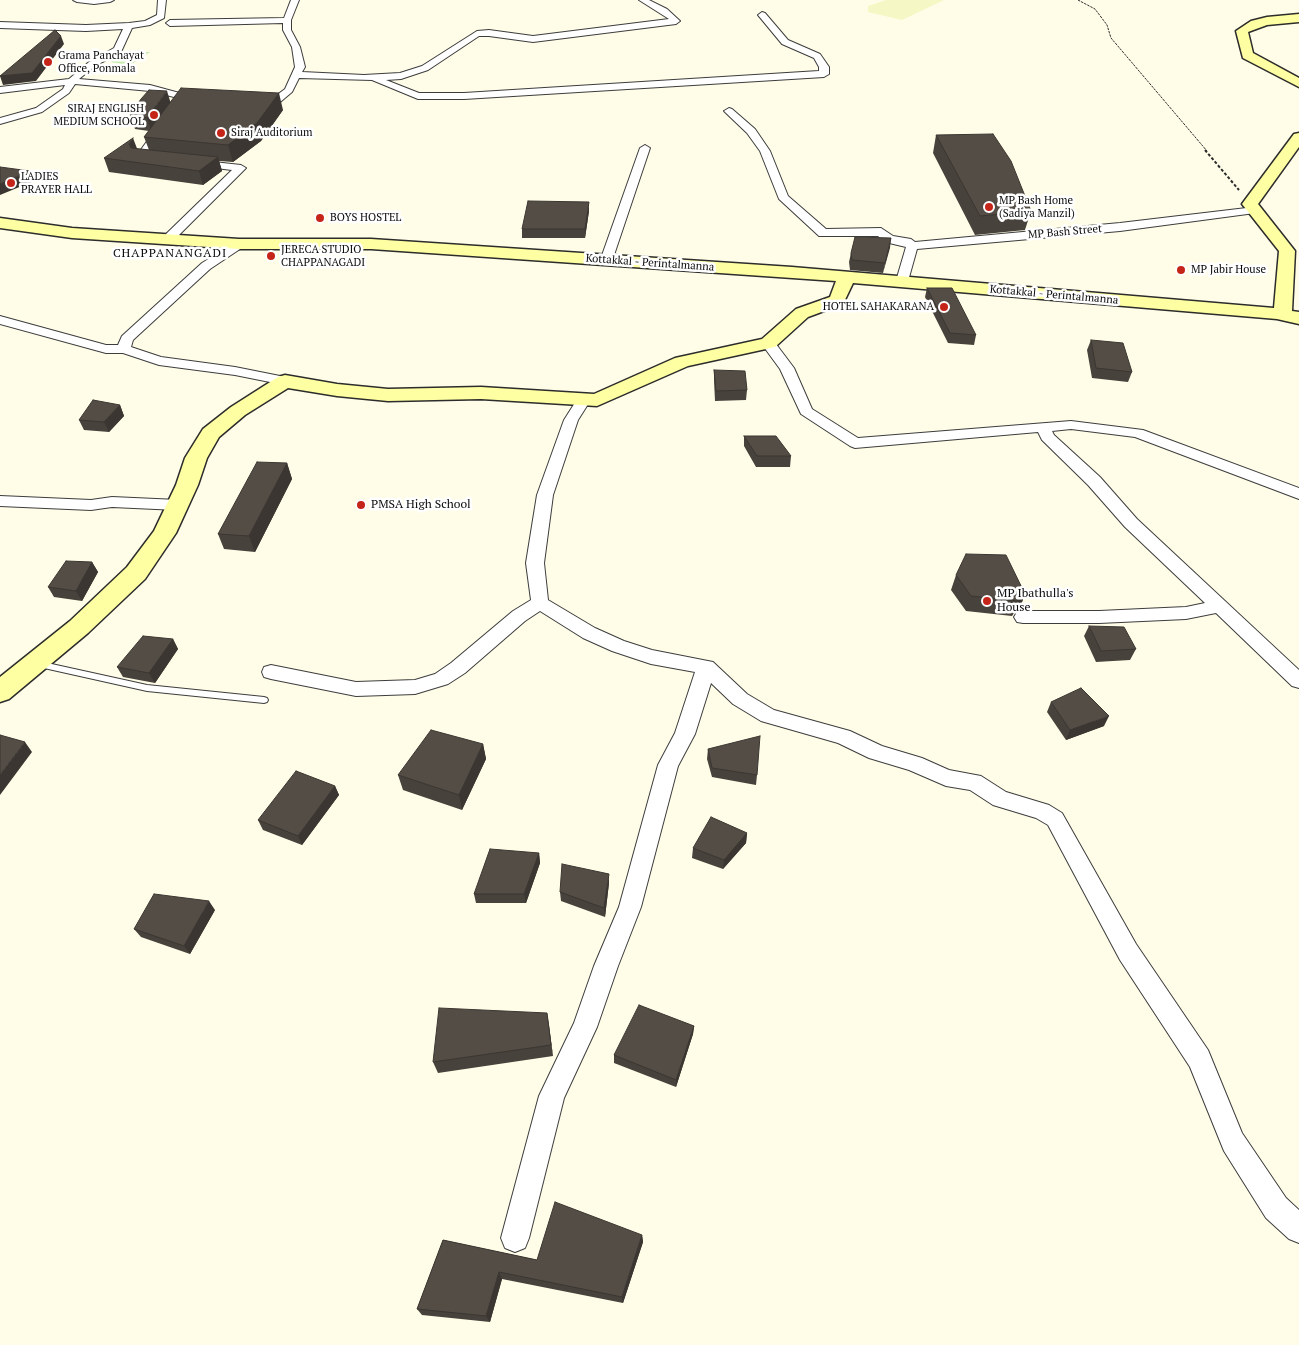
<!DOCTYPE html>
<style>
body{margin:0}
canvas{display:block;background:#fffde7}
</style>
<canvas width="1299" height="1345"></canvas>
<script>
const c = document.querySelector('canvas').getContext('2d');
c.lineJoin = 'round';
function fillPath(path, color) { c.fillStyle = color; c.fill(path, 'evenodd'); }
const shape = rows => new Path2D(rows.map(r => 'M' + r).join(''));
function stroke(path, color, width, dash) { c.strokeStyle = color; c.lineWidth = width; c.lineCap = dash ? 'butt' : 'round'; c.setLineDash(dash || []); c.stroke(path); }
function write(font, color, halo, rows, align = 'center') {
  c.font = font + ' "PT Serif",serif'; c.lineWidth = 5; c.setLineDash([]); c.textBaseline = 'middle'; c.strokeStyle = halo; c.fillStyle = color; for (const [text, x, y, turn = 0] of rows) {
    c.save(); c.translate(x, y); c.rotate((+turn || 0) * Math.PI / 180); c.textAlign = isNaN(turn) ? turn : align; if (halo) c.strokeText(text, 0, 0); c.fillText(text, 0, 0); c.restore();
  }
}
fillPath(shape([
 [886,0,944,0,902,20,868,12,868,6]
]), '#f5f7c5');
fillPath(shape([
 [128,52,150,52,130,65,110,62]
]), '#c7ecae');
const lane = shape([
 [38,661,147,685,264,697,267,698,268,700,267,702,264,703,147,691,35,666,34,664,35,662,38,661]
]);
const street = shape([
 [73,0,114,0,110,2,94,4,77,2,73,0],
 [158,0,166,0,164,18,150,25,132,28,121,52,95,66,79,79,150,85,187,95,189,97,147,155,160,157,161,159,160,161,140,161,135,158,178,98,150,91,75,84,69,93,42,112,0,124,0,118,36,108,63,89,65,85,0,93,0,87,69,79,89,62,114,48,123,29,86,31,0,28,0,22,86,25,129,23,145,21,157,15,158,0],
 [291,0,299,0,291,20,291,30,300,47,305,67,302,72,364,75,400,73,422,66,477,31,489,30,533,36,669,19,639,0,649,0,667,9,680,21,676,24,533,42,489,36,479,36,428,70,401,79,386,80,419,93,464,93,819,71,819,67,814,58,782,44,758,15,762,12,765,13,788,40,820,54,829,67,829,74,824,77,464,99,418,99,372,80,299,78,292,92,279,103,255,105,250,102,252,100,273,98,285,89,295,67,292,47,283,30,283,23,170,26,166,23,170,20,284,18,291,0],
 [729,108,732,109,755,129,770,151,788,196,826,229,881,228,893,236,911,239,915,242,1120,223,1255,207,1261,210,1255,213,1120,231,917,249,908,281,902,285,896,281,906,247,885,242,878,236,819,236,779,199,760,151,747,133,726,113,724,111,729,108],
 [645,145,650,148,612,261,606,265,602,264,600,261,640,148,645,145],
 [195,160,241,165,246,168,172,242,164,242,162,239,164,236,232,170,191,165,190,163,195,160],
 [239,240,245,244,243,247,210,269,133,340,131,347,161,357,235,367,290,378,292,381,290,384,285,385,235,375,159,365,123,353,106,353,0,324,0,316,106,345,118,345,122,336,202,263,239,240],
 [768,339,773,340,794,368,812,409,858,438,1071,421,1143,430,1299,488,1299,499,1135,437,1071,429,1052,431,1054,435,1100,477,1137,519,1299,670,1299,688,1292,686,1216,613,1186,619,1099,623,1023,623,1017,622,1014,617,1017,612,1023,611,1099,611,1186,607,1205,603,1125,527,1088,485,1042,440,1038,432,855,448,850,446,801,414,780,369,761,343,768,339],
 [583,397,588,398,590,401,578,420,553,495,544,563,548,600,595,628,624,641,652,650,713,662,747,694,774,710,850,731,882,746,922,758,949,770,981,776,1006,792,1049,805,1062,813,1136,944,1208,1050,1242,1133,1286,1198,1299,1210,1299,1243,1289,1239,1266,1218,1224,1151,1190,1067,1120,960,1048,825,1036,818,993,805,970,790,946,786,909,770,869,758,838,743,761,721,733,704,711,683,695,734,678,766,641,907,618,966,597,1027,564,1098,529,1238,525,1248,515,1252,505,1248,501,1238,539,1096,574,1023,594,966,619,907,658,765,675,733,695,672,651,664,612,651,583,638,540,611,525,621,465,673,448,684,415,694,356,696,271,679,264,677,262,672,264,667,271,665,356,682,415,680,435,674,451,663,513,611,531,600,526,563,537,495,564,420,578,398,583,397],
 [0,496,91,500,112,497,178,500,184,501,186,505,184,509,178,510,112,507,91,510,0,506,0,496]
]);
const secondary = shape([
 [1299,14,1299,22,1267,25,1248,32,1253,53,1299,78,1299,87,1243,58,1236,31,1251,21,1267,17,1299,14],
 [1299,133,1299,147,1258,204,1295,251,1292,311,1299,312,1299,324,1277,319,853,283,843,304,808,317,775,347,688,366,597,406,481,399,388,401,337,396,288,388,245,415,219,437,207,458,198,485,176,533,145,579,88,633,9,699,0,702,0,677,70,621,127,567,154,531,176,485,185,458,203,429,231,407,278,377,285,375,337,384,388,389,481,387,594,394,675,358,762,339,796,309,830,297,836,281,371,249,239,249,72,238,0,228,0,218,72,228,239,239,371,239,792,267,1274,308,1279,251,1242,204,1294,134,1299,133]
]);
stroke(lane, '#3d3d3d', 2);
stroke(street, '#3d3d3d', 2);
stroke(secondary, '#2c2c2c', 3);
stroke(shape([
 [1078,0,1095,9,1107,25,1111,38,1207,151]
]), '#2c2c2c', 1, [2.5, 1]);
stroke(shape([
 [1205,150,1239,190]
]), '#2c2c2c', 2, [3, 2]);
fillPath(lane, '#fff');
fillPath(street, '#fff');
fillPath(secondary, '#feffa2');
fillPath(shape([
 [171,102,283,110,261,141,233,162,219,161,222,171,203,185,109,172,104,158,137,149,149,150,144,137,149,131,135,129,130,115],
 [936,135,1031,211,1025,230,975,235,933,153],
 [589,211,585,238,522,238,522,229],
 [891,238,883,273,850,270,849,262,851,253],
 [927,288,976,335,974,345,948,343,925,297],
 [1091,340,1132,372,1128,382,1092,378,1087,350],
 [714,370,747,390,746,400,715,401,714,380],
 [120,405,124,416,109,432,84,430,79,420],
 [744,436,791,456,790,467,756,467,744,446],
 [287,463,292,479,255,552,224,549,218,534],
 [92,562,98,572,82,601,54,597,48,587],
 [956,575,1025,594,1019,610,1015,611,1012,616,966,611,951,590],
 [1089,626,1136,649,1130,660,1096,662,1084,636],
 [173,639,178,649,155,683,123,677,117,667],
 [1051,702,1104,726,1066,740,1047,712],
 [483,744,486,759,462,810,403,790,398,775],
 [708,749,757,775,756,785,712,777,707,759],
 [335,786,339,795,302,845,263,830,258,820],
 [747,833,746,843,723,869,692,858,693,848],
 [539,853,540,863,526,903,476,903,474,894],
 [609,883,605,917,561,901,560,892],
 [215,910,190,954,141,937,134,929],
 [547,1013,553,1056,438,1073,433,1062],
 [694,1026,693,1034,676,1087,614,1063,614,1055],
 [642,1235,643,1242,623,1303,502,1279,490,1322,422,1315,417,1309,443,1240,537,1260]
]), '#48423c');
fillPath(shape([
 [61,36,64,44,36,81,3,85,0,76],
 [167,91,171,104,152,132,147,118],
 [279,93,283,110,261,141,233,162,228,145],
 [133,138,138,151,133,157,129,144],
 [218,157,222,171,203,185,199,171],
 [30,171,34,181,0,195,0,184],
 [589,202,589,211,585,238,585,229],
 [891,238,890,248,883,273,885,263],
 [120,405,124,416,109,432,104,422],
 [287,463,292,479,255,552,249,536],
 [92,562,98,572,82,601,76,591],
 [1025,594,1019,610,1015,611,1012,616,1018,601,1021,596],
 [173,639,178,649,155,683,149,673],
 [1109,716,1104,726,1066,740,1070,730],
 [25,742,32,752,0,795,0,775],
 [483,744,486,759,462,810,459,795],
 [335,786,339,795,302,845,298,836],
 [747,833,746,843,723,869,724,860],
 [539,853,540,863,526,903,524,894],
 [609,874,609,883,605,917,604,908],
 [209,901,215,910,190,954,184,946],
 [547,1013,549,1025,553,1056,551,1045],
 [694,1026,693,1034,676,1087,676,1080],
 [642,1235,643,1242,623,1303,622,1297],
 [499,1272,502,1279,490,1322,486,1316]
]), '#3b3631');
const building = shape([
 [55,30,61,36,32,73,0,76,55,30],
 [181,88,279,93,257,123,228,145,144,137,181,88],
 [149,90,167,91,147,118,130,115,141,99,149,90],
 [993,134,1011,161,1031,211,980,216,936,135,993,134],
 [133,138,129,144,131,148,218,157,199,171,104,158,133,138],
 [0,167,30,171,0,184,0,167],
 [528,201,589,202,585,229,522,229,528,201],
 [855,237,891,238,885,263,852,260,851,253,855,237],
 [927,288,952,288,976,335,950,333,927,288],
 [1091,340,1123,343,1132,372,1096,368,1091,340],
 [714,370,745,371,747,390,716,391,714,370],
 [93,400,120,405,104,422,79,420,93,400],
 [744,436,776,436,791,456,757,456,744,436],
 [257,462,287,463,249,536,218,534,257,462],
 [966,554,1006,555,1025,594,1021,596,1018,601,971,596,956,575,966,554],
 [66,561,92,562,76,591,48,587,66,561],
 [1089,626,1124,627,1136,649,1101,651,1089,626],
 [143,636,173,639,149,673,117,667,143,636],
 [1081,688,1109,716,1070,730,1051,702,1081,688],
 [431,730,483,744,459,795,398,775,431,730],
 [0,735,25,742,0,775,0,735],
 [760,736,757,775,712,768,708,749,760,736],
 [296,771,335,786,298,836,258,820,296,771],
 [711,817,747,833,724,860,693,848,711,817],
 [490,849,539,853,524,894,474,894,490,849],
 [562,864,609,874,604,908,560,892,562,864],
 [154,894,209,901,184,946,134,929,154,894],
 [639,1005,694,1026,676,1080,614,1055,639,1005],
 [439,1008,547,1013,551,1045,433,1062,439,1008],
 [555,1202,642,1235,622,1297,499,1272,486,1316,417,1309,443,1240,537,1260,555,1202]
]);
fillPath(building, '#544d46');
stroke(building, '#3b3631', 1);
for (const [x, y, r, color] of [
 [48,62,5,"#c52518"],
 [154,115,5,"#c52518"],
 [221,133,5,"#c52518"],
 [11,183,5,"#c52518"],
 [989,207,5,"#c52518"],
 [320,218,5,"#c52518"],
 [271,256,5,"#c52518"],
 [1181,270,5,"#c52518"],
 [944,307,5,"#c52518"],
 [361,505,5,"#c52518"],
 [987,601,5,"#c52518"]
]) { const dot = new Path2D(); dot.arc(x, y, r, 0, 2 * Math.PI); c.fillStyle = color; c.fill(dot); stroke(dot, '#fff', 2); }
write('11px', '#0a0a0a', '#fff', [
 ["Grama Panchayat",58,56],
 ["Office, Ponmala",58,69],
 ["SIRAJ ENGLISH",144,109,"right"],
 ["MEDIUM SCHOOL",144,122,"right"],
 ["Siraj Auditorium",231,133],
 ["LADIES",21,177],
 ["PRAYER HALL",21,190],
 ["MP Bash Home",999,201],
 ["(Sadiya Manzil)",999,214],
 ["BOYS HOSTEL",330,218],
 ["JERECA STUDIO",281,250],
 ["CHAPPANAGADI",281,263],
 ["MP Jabir House",1191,270],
 ["HOTEL SAHAKARANA",934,307,"right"]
], 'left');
write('11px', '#0a0a0a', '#fff', [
 ["MP Bash Street",1065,232,-5],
 ["Kottakkal - Perintalmanna",650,263,4],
 ["Kottakkal - Perintalmanna",1054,295,5]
]);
c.letterSpacing = '1px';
write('12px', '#0a0a0a', '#fff', [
 ["CHAPPANANGADI",170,254]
]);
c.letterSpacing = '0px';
write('12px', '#0a0a0a', '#fff', [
 ["PMSA High School",371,505],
 ["MP Ibathulla's",997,594],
 ["House",997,608]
], 'left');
</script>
